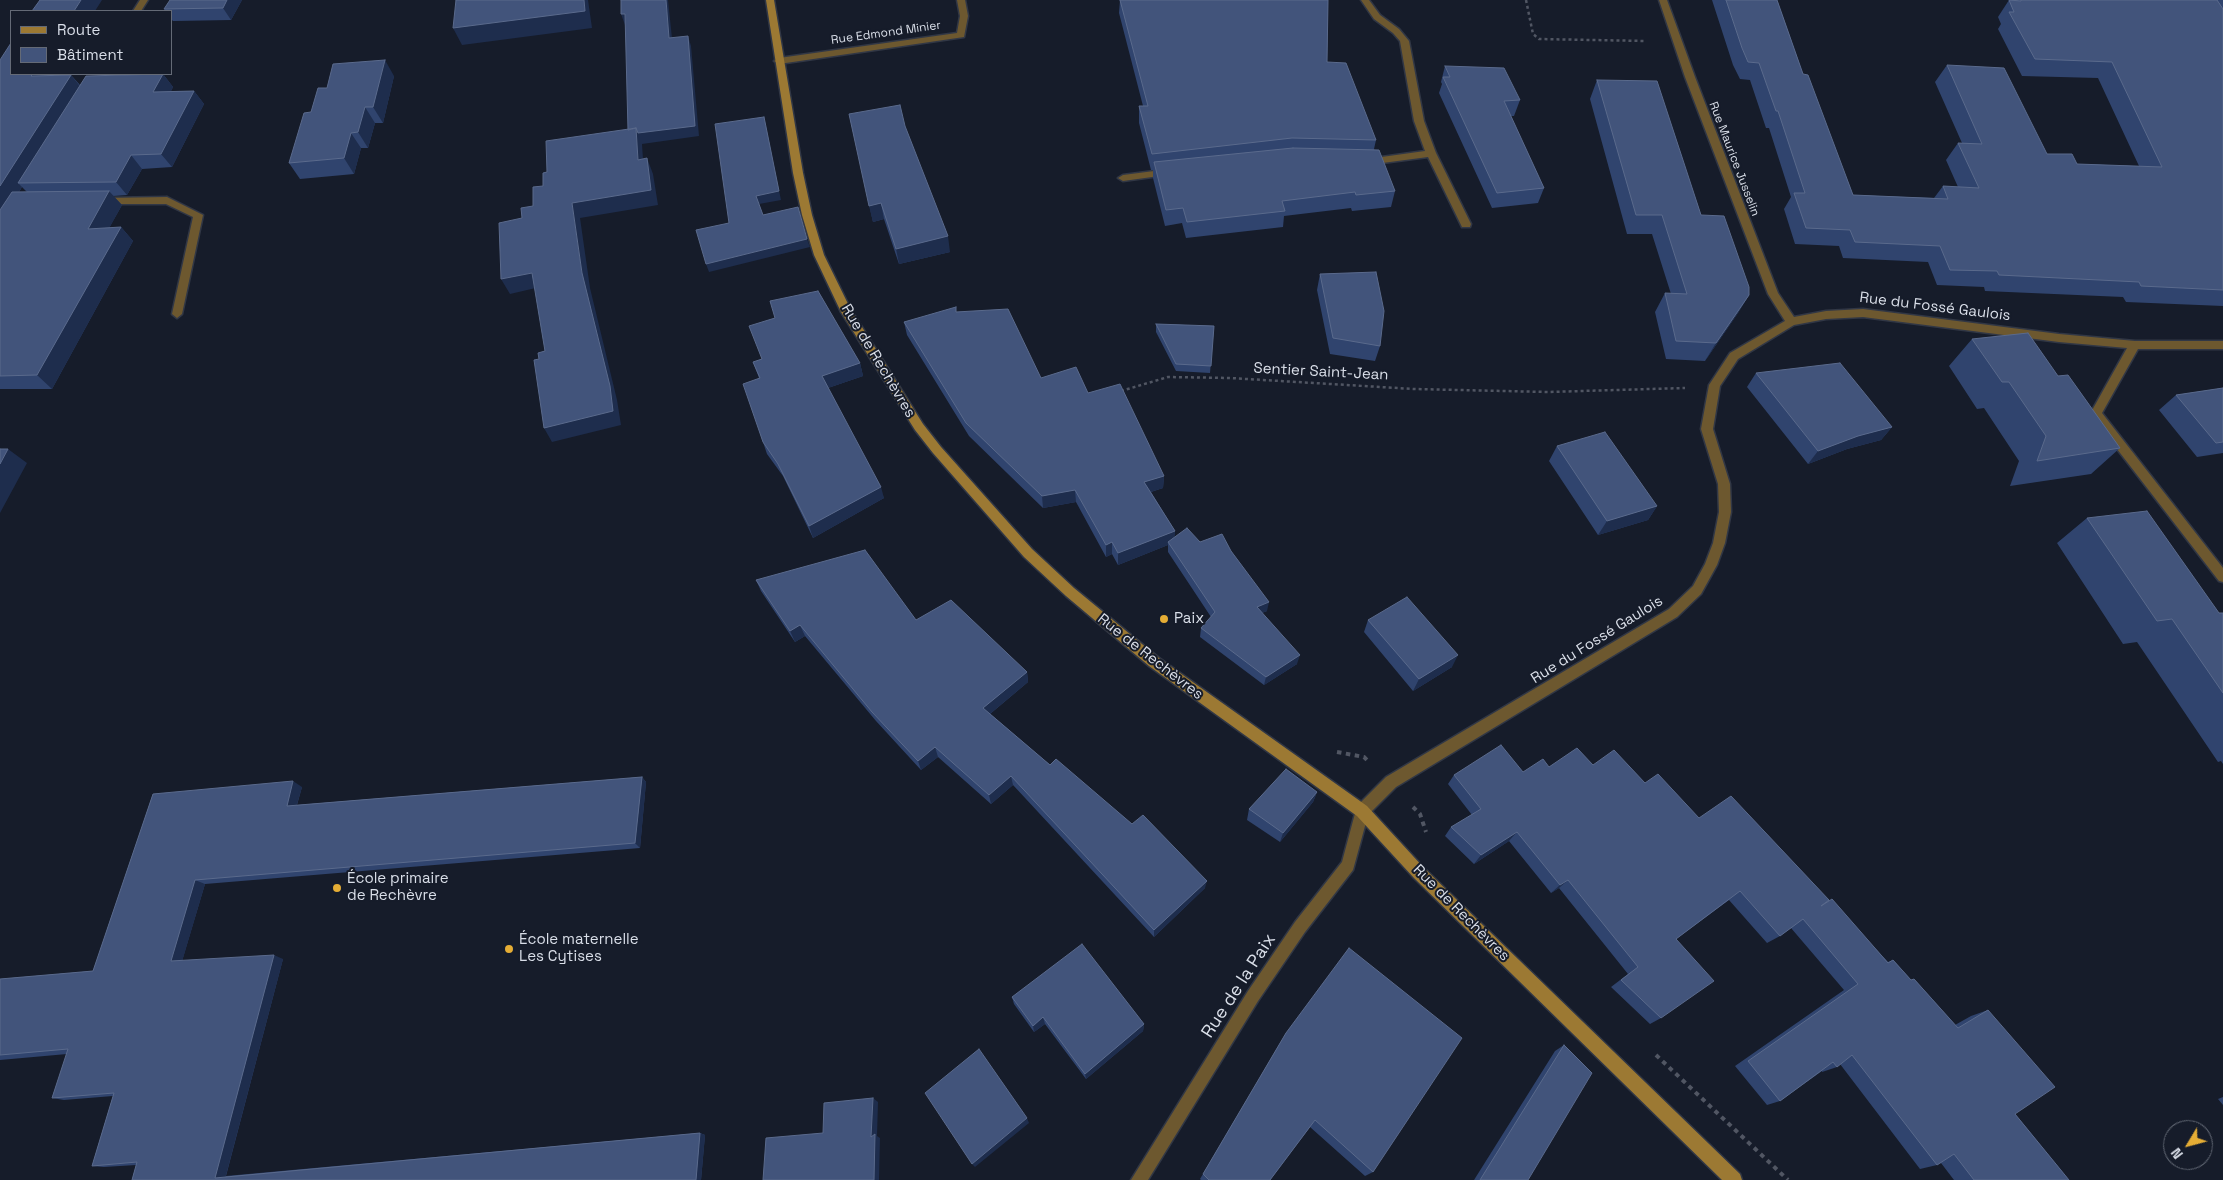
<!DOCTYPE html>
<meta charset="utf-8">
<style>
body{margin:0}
#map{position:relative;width:2223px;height:1180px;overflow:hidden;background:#161c2a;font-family:"Space Grotesk",sans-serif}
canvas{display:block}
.legend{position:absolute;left:10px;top:10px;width:162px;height:65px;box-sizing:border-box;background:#161c2a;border:1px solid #646a76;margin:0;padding:6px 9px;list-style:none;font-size:15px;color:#d9dee8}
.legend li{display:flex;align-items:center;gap:10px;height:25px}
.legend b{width:25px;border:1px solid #646a76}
.north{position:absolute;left:2163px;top:1120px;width:50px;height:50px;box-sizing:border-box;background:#161c2a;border:1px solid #646a76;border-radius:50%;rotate:233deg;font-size:14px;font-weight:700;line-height:20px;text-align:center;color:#d9dee8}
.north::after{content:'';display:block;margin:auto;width:18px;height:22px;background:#e5ad35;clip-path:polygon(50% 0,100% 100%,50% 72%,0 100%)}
</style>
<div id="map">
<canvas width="2223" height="1180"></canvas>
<ul class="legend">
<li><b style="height:6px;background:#9c7933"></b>Route</li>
<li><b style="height:14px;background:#42547b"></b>Bâtiment</li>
</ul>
<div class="north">N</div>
</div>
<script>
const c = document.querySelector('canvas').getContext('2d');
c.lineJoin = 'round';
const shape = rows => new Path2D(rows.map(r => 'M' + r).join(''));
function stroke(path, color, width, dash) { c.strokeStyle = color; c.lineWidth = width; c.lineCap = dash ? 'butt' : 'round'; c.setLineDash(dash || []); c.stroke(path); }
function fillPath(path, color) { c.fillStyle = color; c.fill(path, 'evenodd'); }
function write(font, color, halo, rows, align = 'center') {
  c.font = font + ' "Space Grotesk",sans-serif'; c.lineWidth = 4; c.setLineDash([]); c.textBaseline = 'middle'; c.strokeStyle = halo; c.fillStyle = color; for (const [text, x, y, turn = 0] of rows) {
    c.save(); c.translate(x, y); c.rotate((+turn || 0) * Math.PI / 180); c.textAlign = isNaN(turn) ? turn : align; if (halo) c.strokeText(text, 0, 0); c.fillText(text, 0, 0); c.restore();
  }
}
const lane = shape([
 [167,197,203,215,182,314,177,318,172,314,193,217,166,204,102,204,97,201,102,198,167,197]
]);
const street = shape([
 [140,0,148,0,141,11,133,11,140,0],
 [957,0,965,0,968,16,964,37,779,64,774,61,779,58,957,33,960,16,957,0],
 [1361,0,1369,0,1380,15,1399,29,1409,41,1424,121,1436,153,1471,224,1470,227,1462,227,1428,157,1367,165,1362,162,1367,159,1425,151,1414,121,1400,41,1393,33,1374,19,1361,0],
 [1659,0,1667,0,1695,77,1778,293,1794,317,1826,311,1863,309,2059,334,2135,341,2223,341,2223,349,2138,349,2102,413,2223,568,2223,582,2219,581,2090,414,2127,348,2059,342,1863,317,1826,319,1794,325,1738,359,1720,386,1713,429,1730,484,1731,512,1725,543,1717,565,1701,594,1677,617,1396,787,1368,815,1353,870,1305,932,1258,1001,1148,1180,1131,1180,1248,991,1295,922,1342,862,1357,806,1386,777,1669,609,1693,586,1705,564,1713,543,1719,512,1718,484,1701,429,1709,385,1730,353,1785,321,1768,294,1685,77,1659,0],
 [1170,169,1174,170,1174,174,1123,181,1118,178,1123,175,1170,169]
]);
const secondary = shape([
 [766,0,774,0,803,173,812,215,824,255,850,308,923,424,941,447,1032,549,1074,588,1159,658,1367,806,1424,868,1740,1174,1742,1180,1722,1180,1414,878,1357,816,1149,666,1066,596,1024,557,933,453,915,430,841,312,814,255,802,215,793,173,766,0]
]);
stroke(lane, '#313745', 3);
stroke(street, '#313745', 3);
stroke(secondary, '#313745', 3);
stroke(shape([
 [1526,0,1533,34,1539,39,1646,41],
 [1121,391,1168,377,1230,378,1414,389,1548,392,1685,388]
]), '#515663', 2.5, [3, 3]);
stroke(shape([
 [1337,752,1364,757,1368,761],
 [1413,807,1420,814,1426,832],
 [1656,1055,1788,1180]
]), '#515663', 4, [4.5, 4.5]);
fillPath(lane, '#6d582f');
fillPath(street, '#6d582f');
fillPath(secondary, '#9c7933');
fillPath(shape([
 [242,0,231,20,173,21,171,19,171,11,166,11,164,9],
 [1120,0,1328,0,1327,62,1376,140,1374,149,1395,191,1391,207,1352,211,1351,208,1284,216,1283,227,1186,238,1182,223,1165,226,1153,178,1153,170,1151,170,1139,123,1139,106,1143,106,1119,13],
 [1712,0,1777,0,1803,74,1853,195,1934,198,1943,186,1958,187,1946,160,1958,143,1962,143,1935,82,1947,65,2047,154,2077,164,2139,166,2098,78,2022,76,1998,29,2001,24,1998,17,2009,0,2223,0,2223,306,2126,302,2123,297,1985,291,1984,287,1937,285,1928,262,1843,258,1839,246,1795,244,1784,209,1791,197,1769,128,1766,128,1750,80,1740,79,1733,65],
 [0,60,11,74,55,74,53,76,71,75,80,85,163,74,173,87,171,91,194,91,204,104,172,167,142,169,127,195,113,196,122,205,109,228,121,227,133,241,52,389,0,389],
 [22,187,27,192,19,192],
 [1445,66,1520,100,1514,116,1510,116,1544,188,1538,203,1492,208,1439,93,1442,84,1441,82],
 [394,76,383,123,375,123,368,148,361,148,354,174,300,179,289,163,311,112,327,88],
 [1597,80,1701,215,1749,295,1738,313,1705,361,1666,359,1655,312,1665,293,1671,294,1652,234,1627,234,1590,99],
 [849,114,950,252,899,264,884,219,873,222],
 [1320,274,1380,346,1375,361,1330,354,1317,290],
 [956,312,1041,378,1088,393,1164,476,1163,488,1151,492,1175,531,1174,538,1200,542,1231,551,1267,611,1262,613,1297,664,1264,685,1200,637,1201,628,1211,617,1168,552,1168,545,1118,565,1112,554,1106,557,1076,502,1043,508,969,436,907,335,904,322],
 [1156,324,1214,326,1210,373,1176,371,1156,332],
 [1972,339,2058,376,2120,448,2091,474,2010,486,2019,461,1984,408,1977,409,1949,366],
 [753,362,860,363,863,376,828,388,884,498,813,538,783,476,767,454,763,442,759,378],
 [1756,373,1892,427,1881,440,1847,449,1808,464,1747,387],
 [2223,388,2223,453,2197,457,2159,410,2176,395],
 [1557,446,1657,506,1648,520,1598,535,1549,461],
 [2087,518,2219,613,2223,613,2223,764,2221,761,2218,762,2137,642,2123,644,2057,543],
 [756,580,916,620,1027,672,1028,682,990,714,1050,765,1205,888,1154,937,1013,785,991,804,938,757,921,770,876,721,805,636,795,642,761,591],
 [1368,620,1452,667,1413,691,1364,632],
 [1593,765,1645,783,1699,818,1829,900,1888,962,1893,960,1911,980,1914,979,1955,1025,1971,1016,1988,1010,2015,1114,2069,1180,1954,1180,1941,1163,1937,1165,1920,1169,1840,1064,1837,1067,1822,1072,1822,1071,1780,1101,1767,1105,1735,1066,1844,990,1791,928,1780,936,1767,943,1729,900,1676,939,1661,1018,1650,1024,1611,987,1628,974,1559,888,1551,893,1509,841,1474,864,1445,836,1451,827,1472,815,1448,784,1454,775,1523,772,1549,767],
 [642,777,646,782,640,848,205,884,182,961,283,959,226,1176,700,1133,705,1135,701,1180,132,1180,136,1165,104,1167,92,1166,113,1096,64,1100,52,1098,67,1054,0,1060,0,979,93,971,153,794,302,787,297,805],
 [1317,792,1313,802,1280,842,1247,820,1249,809],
 [1012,997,1144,1024,1143,1031,1086,1079,1045,1024,1034,1032,1014,1004],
 [1286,1033,1373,1172,1365,1176,1310,1127,1270,1180,1201,1180,1200,1179],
 [1564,1045,1528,1180,1474,1180,1555,1051],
 [2223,1097,2223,1105,2218,1099]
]), '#30446e');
fillPath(shape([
 [81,0,102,0,95,11,74,11],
 [227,0,242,0,231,20,223,8],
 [584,0,588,0,592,28,462,45,453,28],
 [666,0,668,0,673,48,669,38],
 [621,14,625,14,625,25],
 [688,36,691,46,699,136,642,144,644,175,638,160,636,128],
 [385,60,394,76,383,123,373,107],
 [33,74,55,74,44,90,31,76],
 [163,74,173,87,164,105,153,92],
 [71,75,83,90,18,183,22,187,0,222,0,186],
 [194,91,204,104,172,167,161,154],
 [365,107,375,123,368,148,358,132],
 [764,117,781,200,759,204,756,196],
 [351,133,361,148,354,174,344,158],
 [131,155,142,169,127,195,116,182],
 [647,158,653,174,658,205,580,218,590,288,617,400,621,425,552,442,544,428,582,273,572,203],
 [109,191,122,205,101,243,88,229],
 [881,203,884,219,873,222,869,206],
 [121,227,133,241,52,389,37,375],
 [948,236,950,252,899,264,896,249],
 [807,239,810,247,709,272,706,264],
 [532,273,540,287,510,294,501,279],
 [1749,295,1738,313,1705,361,1716,343],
 [860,363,863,376,825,389,822,376],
 [1892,427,1881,440,1847,449,1808,464,1818,451,1858,436],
 [8,449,27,463,0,513,0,464],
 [1164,476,1163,488,1144,494,1144,482],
 [881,487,884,498,813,538,809,526],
 [1075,490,1076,502,1043,508,1042,496],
 [1657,506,1648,520,1598,535,1607,521],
 [1175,531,1174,543,1168,542,1168,545,1118,565,1118,553],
 [1112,542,1112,554,1106,557,1106,545],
 [1269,602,1267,611,1255,616,1257,607],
 [800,625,805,636,795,642,790,631],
 [1300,655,1297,664,1264,685,1266,677],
 [1458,655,1452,667,1413,691,1419,679],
 [1027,672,1028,682,985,718,983,708],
 [935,747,938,757,921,770,918,761],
 [1011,776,1013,785,991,804,989,795],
 [642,777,646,782,640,848,635,843],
 [293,781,302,787,295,811,287,806],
 [1317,792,1313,802,1280,842,1283,833],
 [1517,832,1509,841,1474,864,1481,855],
 [195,880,205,884,181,965,171,961],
 [1568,880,1559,888,1551,893,1560,885],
 [1207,881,1205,888,1154,937,1154,930],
 [274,955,283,959,225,1179,215,1178],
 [1043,1017,1045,1024,1034,1032,1033,1026],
 [1144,1024,1143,1031,1086,1079,1085,1074],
 [873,1098,878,1102,877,1136,880,1138,879,1180,874,1180,871,1137],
 [1027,1118,1029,1123,975,1167,972,1164],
 [700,1133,705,1135,701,1180,696,1180]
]), '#1e2d4d');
const building = shape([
 [40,0,81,0,74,11,32,11,40,0],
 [170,0,227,0,223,8,164,9,170,0],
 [456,0,584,0,585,11,453,28,456,0],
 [621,0,666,0,669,38,688,36,695,126,638,133,636,128,628,130,625,14,621,14,621,0],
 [1120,0,1328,0,1327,62,1346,63,1376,140,1292,138,1152,154,1139,106,1148,106,1120,0],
 [1726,0,1777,0,1803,74,1808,75,1853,195,1948,199,1943,186,1979,188,1958,143,1982,144,1947,65,2004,68,2047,154,2072,154,2077,164,2162,167,2112,62,2035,59,2009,12,2014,12,2009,0,2021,1,2021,0,2217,0,2223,9,2223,290,2141,286,2139,282,1999,275,1997,271,1950,270,1940,246,1855,242,1850,230,1806,228,1794,193,1805,193,1778,111,1776,111,1759,63,1748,62,1742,48,1726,0],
 [11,43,11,74,33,74,31,76,71,75,0,186,0,60,11,43],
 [385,60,373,107,365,107,358,132,351,133,344,158,289,163,304,113,311,112,318,88,327,88,333,64,385,60],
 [1445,66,1504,68,1520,100,1504,101,1544,188,1497,193,1443,77,1450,77,1445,66],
 [163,74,153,92,194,91,161,154,131,155,116,182,18,183,86,76,163,74],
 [1597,80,1657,81,1701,215,1724,216,1749,287,1749,295,1716,343,1676,341,1665,293,1687,294,1662,215,1636,215,1597,80],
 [900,105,905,126,948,236,896,249,881,203,869,206,849,114,900,105],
 [764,117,779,191,756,196,763,215,798,207,807,239,706,264,696,230,729,223,715,124,764,117],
 [636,128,638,160,647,158,651,190,572,203,582,273,610,386,613,411,544,428,534,360,539,359,538,353,545,351,532,273,501,279,499,223,522,218,521,208,533,206,533,187,543,186,543,173,547,172,546,141,636,128],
 [1293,148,1379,150,1395,191,1356,195,1355,192,1282,201,1285,211,1187,222,1183,208,1166,210,1154,162,1293,148],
 [109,191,88,229,121,227,37,375,0,376,0,210,12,192,109,191],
 [1376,272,1384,311,1380,346,1333,338,1320,274,1376,272],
 [818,291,860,363,822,376,881,487,809,526,778,464,763,442,743,384,760,378,753,362,762,359,749,326,775,318,770,301,818,291],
 [956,307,956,312,1008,309,1041,378,1076,367,1088,393,1120,384,1164,476,1144,482,1175,531,1118,553,1112,542,1106,545,1075,490,1042,496,966,423,904,322,956,307],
 [1156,324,1214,326,1211,366,1176,364,1156,324],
 [2028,333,2058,376,2068,375,2120,448,2037,461,2046,436,2009,382,2002,382,1972,339,2028,333],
 [1840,363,1892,427,1858,436,1818,451,1756,373,1840,363],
 [2223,388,2223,442,2216,443,2176,395,2223,388],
 [1605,432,1657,506,1607,521,1557,446,1605,432],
 [0,449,8,449,0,464,0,449],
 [2147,511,2219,613,2223,613,2223,693,2172,619,2157,621,2087,518,2147,511],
 [1187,528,1200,542,1222,534,1231,551,1269,602,1257,607,1300,655,1266,677,1201,628,1215,612,1168,542,1187,528],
 [865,550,916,620,951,600,1027,672,983,708,1050,765,1056,759,1132,824,1143,815,1207,881,1154,930,1011,776,989,795,935,747,918,761,872,712,800,625,790,631,756,580,865,550],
 [1407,597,1458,655,1419,679,1368,620,1407,597],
 [1501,745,1523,772,1543,759,1549,767,1577,748,1593,765,1614,750,1645,783,1658,774,1699,818,1731,796,1829,900,1821,906,1832,899,1888,963,1893,960,1911,980,1914,979,1958,1028,1988,1010,2055,1087,2015,1114,2069,1180,1974,1180,1954,1154,1937,1165,1852,1055,1837,1067,1833,1062,1780,1101,1748,1061,1858,984,1803,919,1780,936,1740,891,1676,939,1714,981,1661,1018,1621,980,1638,967,1568,880,1560,885,1517,832,1481,855,1451,827,1481,809,1454,775,1501,745],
 [1286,769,1317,792,1283,833,1249,809,1286,769],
 [642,777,635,843,195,880,171,961,274,955,215,1178,700,1133,696,1180,132,1180,137,1162,92,1166,114,1093,52,1098,68,1049,0,1055,0,979,93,971,153,794,293,781,287,806,642,777],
 [1082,944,1144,1024,1085,1074,1043,1017,1033,1026,1012,997,1082,944],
 [1349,948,1462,1038,1373,1172,1315,1120,1270,1180,1209,1180,1203,1174,1286,1033,1349,948],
 [1564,1045,1592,1073,1528,1180,1480,1180,1564,1045],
 [979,1049,1027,1118,972,1164,925,1093,979,1049],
 [873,1098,871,1137,875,1134,874,1180,763,1180,766,1138,823,1133,824,1103,873,1098]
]);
fillPath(building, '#42547b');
stroke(building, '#5a6a8c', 1);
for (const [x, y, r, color] of [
 [1164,619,5,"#e5ad35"],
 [337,888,5,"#e5ad35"],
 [509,949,5,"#e5ad35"]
]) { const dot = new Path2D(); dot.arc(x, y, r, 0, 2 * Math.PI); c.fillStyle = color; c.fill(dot); stroke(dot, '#161c2a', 2); }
write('12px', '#d9dee8', '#161c2a', [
 ["Rue Edmond Minier",886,33,-8],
 ["Rue Maurice Jusselin",1734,159,69]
]);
write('15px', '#d9dee8', '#161c2a', [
 ["Rue du Fossé Gaulois",1935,307,7],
 ["Rue de Rechèvres",878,361,59],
 ["Sentier Saint-Jean",1321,372,3],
 ["Rue du Fossé Gaulois",1597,640,-32],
 ["Rue de Rechèvres",1150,657,38],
 ["Rue de Rechèvres",1461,913,45]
]);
write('15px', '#d9dee8', '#161c2a', [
 ["Paix",1174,619],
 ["École primaire",347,879],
 ["de Rechèvre",347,896],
 ["École maternelle",519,940],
 ["Les Cytises",519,957]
], 'left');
write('18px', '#d9dee8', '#161c2a', [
 ["Rue de la Paix",1239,986,-57]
]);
</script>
